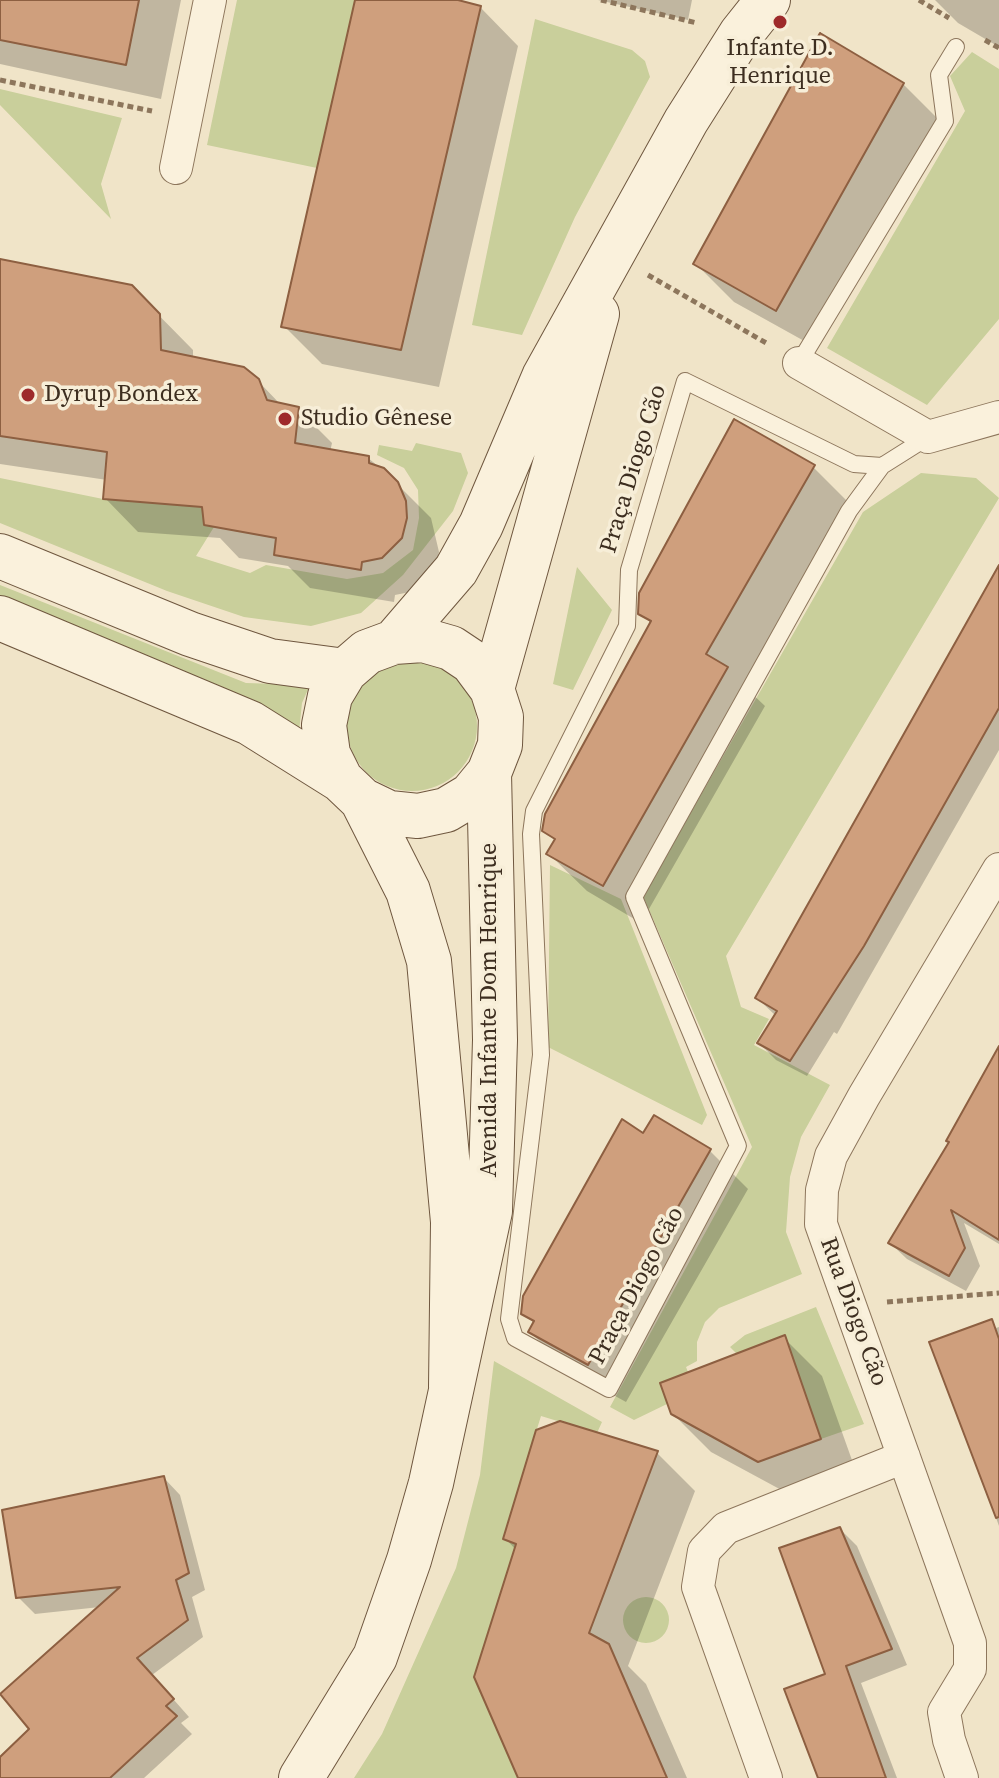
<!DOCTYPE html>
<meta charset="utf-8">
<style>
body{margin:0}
canvas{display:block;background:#f0e4c8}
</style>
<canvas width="999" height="1778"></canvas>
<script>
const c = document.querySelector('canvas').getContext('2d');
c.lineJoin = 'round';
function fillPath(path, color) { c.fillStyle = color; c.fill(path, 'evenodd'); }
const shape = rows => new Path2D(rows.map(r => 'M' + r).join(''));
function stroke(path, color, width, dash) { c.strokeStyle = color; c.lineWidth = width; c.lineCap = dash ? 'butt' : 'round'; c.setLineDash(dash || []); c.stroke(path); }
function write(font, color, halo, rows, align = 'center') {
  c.font = font + ' "Source Serif 4",serif'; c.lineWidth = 7; c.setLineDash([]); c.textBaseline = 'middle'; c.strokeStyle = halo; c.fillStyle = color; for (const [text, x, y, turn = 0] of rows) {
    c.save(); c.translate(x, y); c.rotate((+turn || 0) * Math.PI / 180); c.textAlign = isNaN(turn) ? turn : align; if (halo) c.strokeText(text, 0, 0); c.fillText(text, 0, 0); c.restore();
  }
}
fillPath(shape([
 [237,0,355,0,317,168,207,145],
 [535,19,632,50,645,61,650,77,575,217,522,335,472,325],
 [972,52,999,69,999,319,927,405,827,348,965,111,950,76],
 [0,89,122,118,101,184,111,219,0,105],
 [416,443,461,453,468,473,453,511,403,575,361,613,311,626,244,617,167,591,0,523,0,478,103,499,202,507,204,524,214,527,196,556,250,573,266,565,347,579,383,573,413,550,419,518,418,490,404,468,377,455,379,445,412,451],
 [921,473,976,478,999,498,726,956,741,1007,769,1019,754,1045,830,1085,801,1137,790,1177,786,1232,802,1274,719,1308,705,1322,697,1342,697,1361,686,1367,688,1372,660,1383,667,1404,634,1420,610,1407,752,1147,643,896,863,512],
 [577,567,612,610,573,690,553,684],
 [0,585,246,683,310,685,302,703,299,732,0,599],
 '347 726a65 65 0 1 1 130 0a65 65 0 1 1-130 0Z',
 [550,865,621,899,707,1115,702,1125,548,1047],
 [816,1307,864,1424,821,1439,730,1347,745,1335],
 [494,1361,602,1422,597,1433,541,1416,503,1538,516,1544,518,1778,354,1778,382,1734,456,1568,480,1475],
 '623 1620a23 23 0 1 1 46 0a23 23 0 1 1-46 0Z'
]), '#c9cf9b');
fillPath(shape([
 [0,0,181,0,161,99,0,64],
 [357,0,449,0,480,7,518,46,439,387,322,364,284,326],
 [598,0,692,0,688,20],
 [935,0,999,0,999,47,958,23],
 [903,84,941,122,815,347,734,302,696,264],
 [0,261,131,287,193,350,193,358,258,381,282,406,298,409,332,443,330,452,368,458,383,470,431,518,439,552,434,571,415,591,395,595,394,602,310,588,288,566,239,558,220,538,138,532,105,498,107,480,0,464],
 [813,467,851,505,746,688,765,706,641,923,587,891,549,854,556,842,545,830,652,624,640,613],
 [999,587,999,750,837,1034,834,1032,807,1076,776,1060,759,1043,776,1016,757,998],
 [999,1055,999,1244,964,1223,980,1266,966,1291,907,1259,890,1243],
 [644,1136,710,1151,748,1189,626,1402,568,1370,530,1332,535,1324,523,1313],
 [999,1327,999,1526,933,1347],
 [784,1338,822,1376,858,1477,798,1499,711,1452,672,1413],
 [657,1453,695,1491,628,1666,646,1684,687,1778,520,1778,516,1550,505,1538],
 [164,1478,180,1495,205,1590,192,1597,203,1637,152,1675,189,1717,181,1723,192,1734,144,1778,4,1778,0,1760,32,1729,100,1607,35,1614,18,1597],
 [840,1529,857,1546,907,1665,861,1683,897,1778,820,1778]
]), '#0003');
const building = shape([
 [0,0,139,0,126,65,0,40,0,0],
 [355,0,458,0,481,6,401,350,281,327,355,0],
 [820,33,904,83,776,311,693,264,820,33],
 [0,259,132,285,160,314,161,350,244,367,259,379,267,400,299,407,295,443,369,456,369,463,384,468,398,482,406,501,407,518,402,538,382,558,362,562,361,570,274,555,276,538,204,525,202,507,103,499,107,452,0,436,0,259],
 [734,419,815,465,706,654,728,667,603,886,546,854,555,839,542,831,545,814,651,621,638,614,639,593,734,419],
 [999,565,999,708,864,946,790,1061,757,1043,777,1011,755,998,999,565],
 [999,1046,999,1240,951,1210,965,1248,949,1276,888,1243,949,1142,946,1141,999,1046],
 [654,1115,711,1149,588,1365,528,1332,534,1321,521,1314,523,1296,622,1119,643,1133,654,1115],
 [992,1319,999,1339,999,1517,996,1518,929,1342,992,1319],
 [785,1335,821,1439,758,1462,671,1414,660,1383,785,1335],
 [560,1421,658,1451,589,1633,609,1644,667,1778,518,1778,474,1677,516,1544,503,1539,536,1430,560,1421],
 [164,1476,189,1573,176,1580,188,1620,137,1658,174,1699,166,1706,177,1716,110,1778,0,1778,0,1757,29,1729,0,1694,120,1587,16,1598,2,1510,164,1476],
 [840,1527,892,1649,846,1666,886,1778,818,1778,784,1689,825,1674,779,1548,840,1527]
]);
fillPath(building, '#cf9f7d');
stroke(building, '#8d5f41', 2);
const lane = shape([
 [799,363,945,121,939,75,956,47],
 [882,466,849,511,634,897,738,1146,609,1389,515,1338,509,1319,541,1055,531,834,534,811,627,626,629,570,685,381,854,464,882,466,928,437]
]);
const street = shape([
 [176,168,210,0],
 [799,363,928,437,999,417],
 [766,1778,698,1587,704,1551,726,1528,904,1457],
 [962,1778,949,1740,944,1712,970,1669,970,1643,821,1224,822,1190,831,1156,864,1096,999,869]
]);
const secondary = shape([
 [0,556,190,634,270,661,345,671],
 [0,618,250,723,341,780],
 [394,642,456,570,481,525,544,377,686,121,741,34,768,0],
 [492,689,597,314],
 [362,800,389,813,418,816,446,810,471,795,489,773,500,745,501,717,492,689,472,662,451,648,423,640,394,642,367,652,345,671,330,696,324,725,328,754,341,780,362,800,408,891,429,961,453,1222,451,1387],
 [301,1778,375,1657,409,1560,431,1483,490,1211,495,1040,489,773]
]);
stroke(lane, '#8d765c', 18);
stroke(street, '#8d765c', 34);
stroke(secondary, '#6f573f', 46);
stroke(shape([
 [601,0,697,23],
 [919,0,949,18],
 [985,40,999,48],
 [0,80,152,111],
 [648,275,768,344],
 [887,1302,999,1293]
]), '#8d765c', 5, [6, 4]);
stroke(lane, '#faf1dc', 16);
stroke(street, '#faf1dc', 32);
stroke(secondary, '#faf1dc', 44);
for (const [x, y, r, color] of [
 [780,22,8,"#9e2a2b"],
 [28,395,8,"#9e2a2b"],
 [285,419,8,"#9e2a2b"]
]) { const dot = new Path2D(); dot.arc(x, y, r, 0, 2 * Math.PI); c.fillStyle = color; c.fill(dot); stroke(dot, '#f7eed8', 3); }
write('24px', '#3d2e20', '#f7eed8', [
 ["Infante D.",780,49,"center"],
 ["Henrique",780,77,"center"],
 ["Dyrup Bondex",44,395],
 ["Studio Gênese",301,419]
], 'left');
write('24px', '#3d2e20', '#f7eed8', [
 ["Praça Diogo Cão",634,469,-73],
 ["Avenida Infante Dom Henrique",490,1010,-90],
 ["Praça Diogo Cão",637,1286,-62],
 ["Rua Diogo Cão",853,1312,70]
]);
</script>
